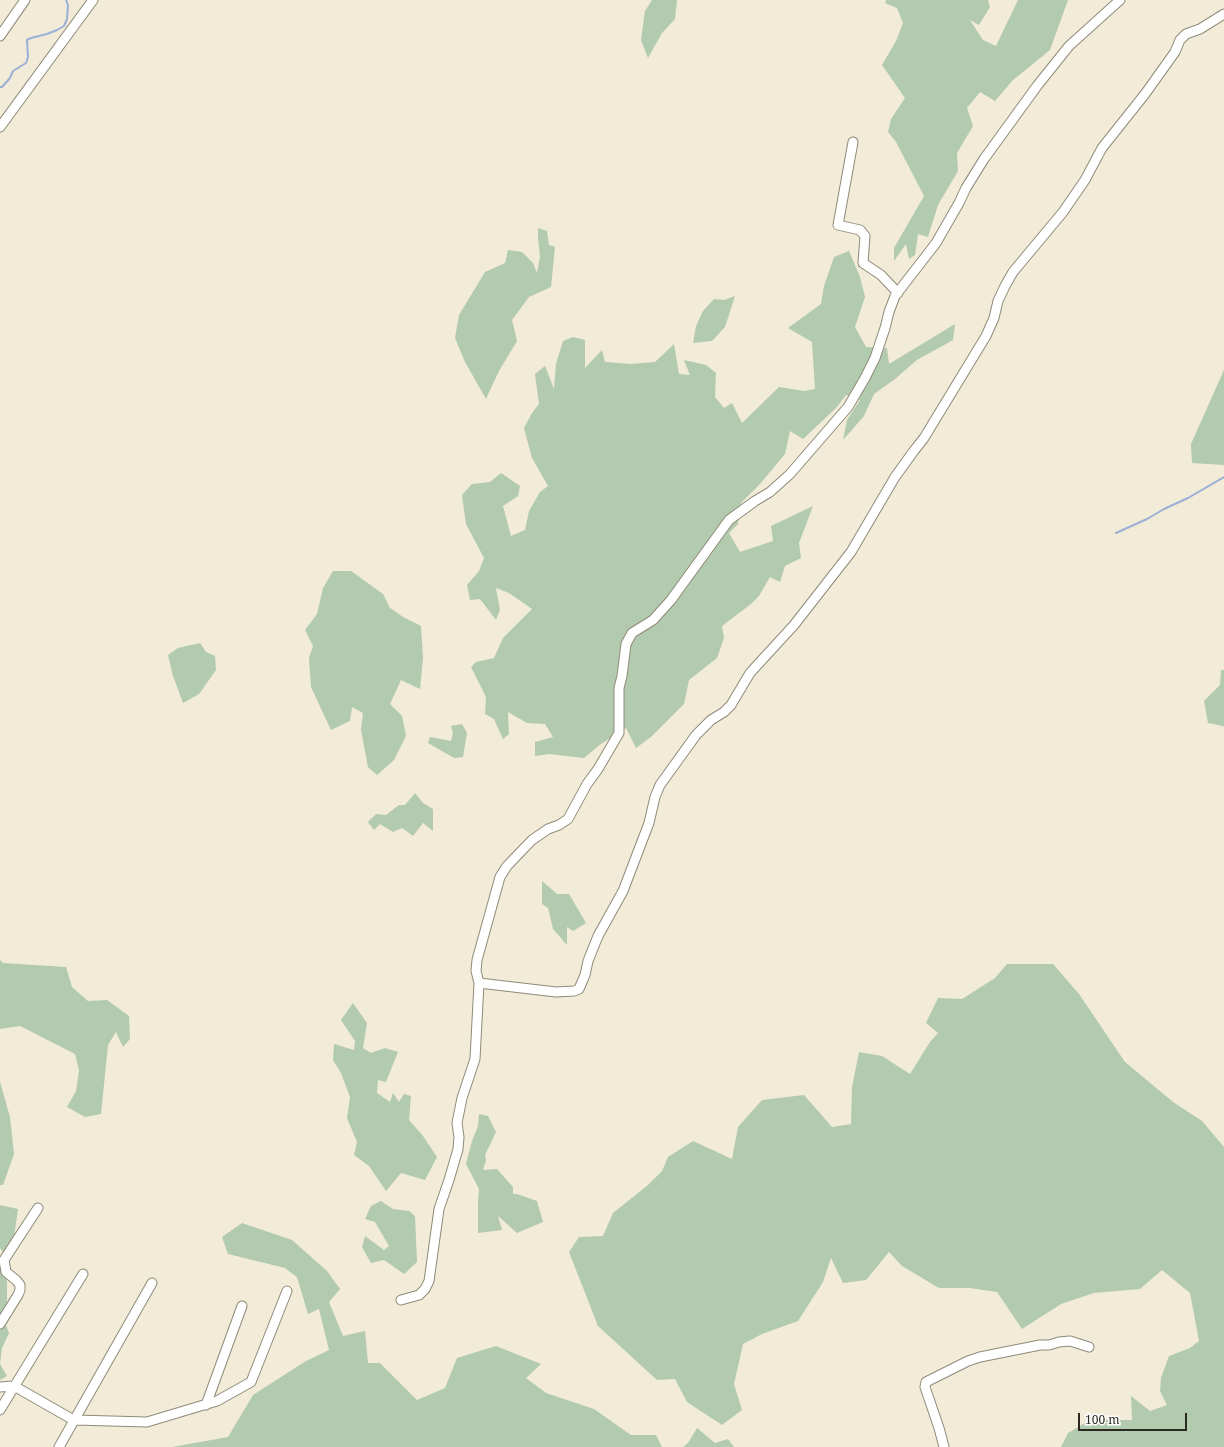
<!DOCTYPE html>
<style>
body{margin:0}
#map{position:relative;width:1224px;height:1447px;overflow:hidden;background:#f1ebd8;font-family:"Noto Serif",serif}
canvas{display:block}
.scale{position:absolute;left:1078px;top:1413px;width:109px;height:18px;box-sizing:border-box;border:2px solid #2a2821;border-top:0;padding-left:5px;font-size:12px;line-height:14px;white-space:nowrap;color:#2a2821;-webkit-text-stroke:3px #fff;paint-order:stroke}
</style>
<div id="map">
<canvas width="1224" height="1447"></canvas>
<div class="scale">100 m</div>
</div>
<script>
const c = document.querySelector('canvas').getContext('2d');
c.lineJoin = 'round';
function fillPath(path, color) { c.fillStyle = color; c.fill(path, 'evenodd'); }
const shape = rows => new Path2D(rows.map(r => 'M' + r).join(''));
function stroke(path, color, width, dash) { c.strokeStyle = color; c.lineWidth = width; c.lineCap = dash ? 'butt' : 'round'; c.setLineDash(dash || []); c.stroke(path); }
fillPath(shape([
 [652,0,677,0,675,19,662,33,648,58,641,40,645,11],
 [886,0,988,0,990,7,979,25,970,20,983,40,996,46,1018,0,1068,0,1050,50,1013,80,995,101,980,92,967,108,973,126,957,153,958,171,938,205,928,237,918,234,915,255,909,259,906,244,894,261,894,248,924,196,896,142,888,132,891,119,905,98,882,65,896,41,903,23,897,8,885,3],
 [538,228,547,231,549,245,555,247,551,287,529,297,512,320,517,341,499,371,486,399,465,362,455,338,459,315,485,272,505,263,508,250,522,252,533,263,537,273,540,257,538,237],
 [849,251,860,277,865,297,855,327,866,347,887,348,889,364,955,324,953,340,917,360,895,379,874,394,864,416,843,440,847,420,860,400,846,395,836,408,803,439,790,431,785,454,760,484,741,503,738,524,729,533,740,552,773,541,771,526,813,506,799,543,801,558,785,566,780,582,770,577,759,596,751,604,722,626,724,638,717,658,689,680,684,704,651,737,636,748,626,728,601,744,584,758,549,754,535,756,535,742,553,737,545,724,527,723,508,712,509,734,503,739,494,719,485,714,486,697,471,667,476,662,494,658,503,638,532,609,509,593,496,588,500,610,496,620,480,599,470,600,467,585,479,571,484,558,466,524,462,495,472,484,490,482,501,473,520,486,518,496,503,506,511,536,525,530,529,511,540,492,548,486,532,458,524,428,532,413,539,404,535,374,545,366,554,389,556,364,563,341,573,337,585,340,585,368,602,350,605,362,630,364,655,362,674,344,679,374,690,375,684,360,706,365,716,373,715,397,724,408,732,403,742,423,779,387,804,391,815,389,812,342,788,328,821,304,824,286,834,257],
 [735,296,725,327,712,341,693,343,696,326,703,311,714,299,724,300],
 [1224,370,1224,465,1192,463,1191,444],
 [333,571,351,571,383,594,390,608,403,617,421,626,423,658,420,689,401,680,390,704,402,716,406,736,394,760,377,775,368,767,361,730,363,713,352,707,350,721,331,730,311,687,309,658,313,646,305,630,317,614,323,588],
 [200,643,206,652,215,656,216,670,199,694,183,703,173,676,168,655,178,648],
 [1221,670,1224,670,1224,727,1223,726,1208,723,1204,701,1220,685],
 [462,724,467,733,463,757,454,758,428,743,430,737,451,741,453,733,451,726],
 [415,793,423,803,433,809,433,831,423,823,413,836,402,828,393,832,380,824,374,830,368,822,376,814,386,815,399,805,405,805],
 [542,881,557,894,569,894,586,923,573,931,567,927,567,945,553,929,548,908,542,904],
 [0,960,3,963,66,967,72,987,88,1001,107,1000,129,1016,130,1039,123,1047,116,1032,108,1045,101,1114,85,1117,67,1107,76,1091,79,1070,75,1054,20,1026,0,1029],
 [1007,964,1053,964,1079,994,1125,1062,1173,1102,1202,1121,1224,1147,1224,1447,1061,1447,1068,1433,1090,1420,1132,1420,1131,1396,1150,1411,1167,1405,1160,1391,1161,1378,1169,1356,1190,1348,1199,1341,1190,1293,1162,1270,1140,1289,1094,1293,1061,1304,1022,1329,997,1292,970,1288,939,1288,902,1266,889,1252,866,1280,843,1283,831,1258,823,1282,798,1321,762,1334,743,1344,734,1384,742,1410,722,1425,687,1402,675,1379,657,1380,598,1326,569,1252,579,1237,603,1236,613,1213,648,1185,662,1171,668,1157,693,1141,732,1159,738,1127,762,1100,804,1095,832,1127,851,1124,852,1087,859,1052,882,1056,910,1074,930,1042,938,1033,926,1023,938,998,962,999,995,978],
 [353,1003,367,1023,363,1048,371,1053,385,1048,398,1052,386,1082,378,1080,377,1093,390,1102,393,1093,399,1102,404,1094,411,1096,409,1120,423,1136,437,1157,425,1180,401,1173,386,1191,369,1166,354,1155,357,1142,347,1118,350,1097,341,1073,333,1060,334,1044,354,1050,355,1041,341,1020],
 [0,1082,10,1117,14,1154,3,1185,0,1185],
 [479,1114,488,1116,496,1132,485,1155,486,1160,483,1170,497,1169,513,1187,513,1194,517,1194,537,1201,543,1222,517,1233,498,1216,502,1230,478,1233,478,1203,479,1189,466,1164,472,1141,478,1126],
 [381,1201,393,1209,409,1211,415,1216,417,1262,404,1274,384,1260,371,1263,362,1247,365,1236,384,1250,389,1246,375,1222,365,1219,371,1206],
 [0,1205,18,1209,13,1244,4,1254,0,1248],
 [242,1223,292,1240,327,1271,340,1289,329,1302,343,1336,365,1331,368,1363,380,1363,417,1400,445,1388,457,1358,496,1346,541,1364,526,1378,546,1393,594,1409,631,1435,656,1435,662,1447,172,1447,228,1437,253,1395,306,1361,329,1350,319,1309,308,1314,297,1277,285,1268,228,1254,222,1237],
 [0,1266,7,1281,7,1309,5,1323,9,1333,2,1348,0,1364,7,1376,0,1380],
 [697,1428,715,1443,728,1439,734,1447,683,1447,688,1443]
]), '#b2caae');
stroke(shape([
 [0,87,2,87,10,78,13,71,26,63,28,57,27,40,31,38,47,34,57,30,64,26,67,19,68,5,66,0],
 [1116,533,1147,519,1164,509,1188,498,1224,477]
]), '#9bb0d7', 2);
const minor = shape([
 [0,36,25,0],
 [0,127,93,0],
 [853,142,838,225,860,230,865,236,863,263,881,275,898,293],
 [479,983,556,992,574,991,579,989,585,975,588,961,598,936,623,891,649,823,655,797,660,785,696,735,711,720,724,712,731,705,750,673,794,625,851,552,895,477,913,452,924,438,986,336,994,318,998,301,1005,286,1013,272,1063,212,1085,180,1102,148,1145,94,1175,52,1180,40,1186,34,1200,29,1224,14],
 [401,1300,419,1295,425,1289,429,1281,439,1209,449,1180,458,1149,459,1137,457,1123,462,1098,475,1059,479,983,476,971,477,960,500,877,507,866,532,840,548,829,559,825,568,819,587,784,598,769,619,733,619,688,622,676,626,644,632,633,653,620,671,600,729,520,755,501,770,492,790,474,848,407,865,378,875,358,885,328,889,312,895,296,936,243,959,203,966,188,984,159,1037,86,1069,46,1120,0],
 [0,1324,18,1295,20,1290,20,1285,16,1280,6,1272,4,1260,38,1208],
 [0,1387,14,1386,70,1418,75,1420,147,1422,217,1401,251,1382,287,1291],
 [206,1405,242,1306],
 [0,1410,83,1274],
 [59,1447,152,1283],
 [944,1447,939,1428,925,1387,926,1382,968,1361,980,1357,1040,1345,1049,1345,1059,1342,1070,1341,1089,1347]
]);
stroke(minor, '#8f8a79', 11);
stroke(minor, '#fff', 9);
</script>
